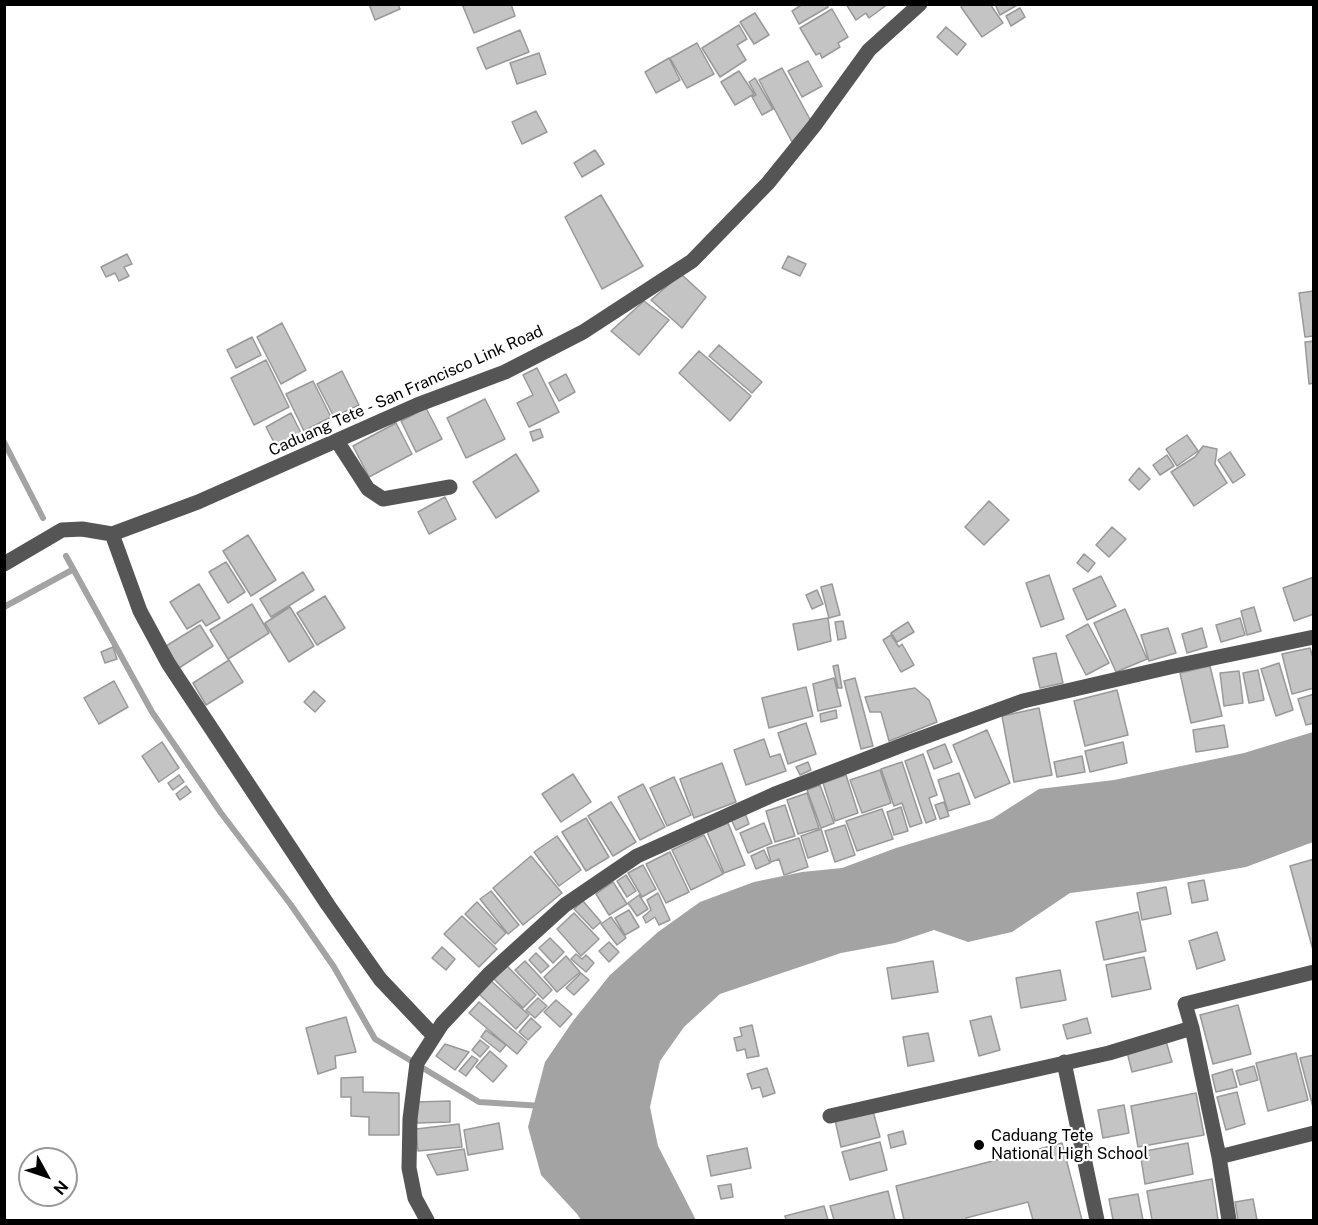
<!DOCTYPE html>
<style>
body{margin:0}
#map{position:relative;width:1318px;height:1225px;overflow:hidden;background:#fff;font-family:"Public Sans",sans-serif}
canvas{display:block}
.frame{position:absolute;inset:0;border:6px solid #000;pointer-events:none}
.north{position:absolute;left:18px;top:1147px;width:60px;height:60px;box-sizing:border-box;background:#fff;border:2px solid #999;border-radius:50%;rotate:130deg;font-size:16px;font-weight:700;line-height:24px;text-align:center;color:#000}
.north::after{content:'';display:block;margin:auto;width:21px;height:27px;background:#000;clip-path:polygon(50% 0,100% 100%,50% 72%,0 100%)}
</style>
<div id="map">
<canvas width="1318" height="1225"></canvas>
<div class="frame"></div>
<div class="north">N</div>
</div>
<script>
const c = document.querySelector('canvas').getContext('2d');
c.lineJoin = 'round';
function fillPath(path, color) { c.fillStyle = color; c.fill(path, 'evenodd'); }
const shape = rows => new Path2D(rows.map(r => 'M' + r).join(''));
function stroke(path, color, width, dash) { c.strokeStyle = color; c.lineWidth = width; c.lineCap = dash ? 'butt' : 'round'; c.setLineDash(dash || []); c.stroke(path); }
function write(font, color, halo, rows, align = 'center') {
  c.font = font + ' "Public Sans",sans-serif'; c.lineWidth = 4.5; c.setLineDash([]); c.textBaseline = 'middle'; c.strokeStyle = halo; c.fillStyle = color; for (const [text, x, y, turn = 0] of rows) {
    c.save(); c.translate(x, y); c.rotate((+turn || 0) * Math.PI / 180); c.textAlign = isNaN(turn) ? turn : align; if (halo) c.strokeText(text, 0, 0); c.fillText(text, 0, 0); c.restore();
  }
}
fillPath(shape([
 [1313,732,1313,842,1246,867,1166,881,1070,893,1012,932,968,942,934,930,895,943,841,953,720,994,684,1027,660,1061,650,1107,658,1146,696,1220,581,1220,577,1214,541,1175,528,1127,545,1062,573,1021,610,975,658,932,700,902,754,882,802,872,842,868,896,848,992,819,1039,789,1114,780,1244,753]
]), '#a3a3a3');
stroke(shape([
 [4,442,43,518],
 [66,556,152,712,221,813,291,905,334,967,375,1039,479,1102,542,1106],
 [4,607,72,570]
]), '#a3a3a3', 6);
const building = shape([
 [369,4,398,4,400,9,375,20,369,4],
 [462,4,511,4,515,16,474,33,462,4],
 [803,4,827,4,828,7,799,24,792,11,803,4],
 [846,4,888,4,869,18,866,13,856,20,846,4],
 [964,4,990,4,1003,23,982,37,961,7,964,4],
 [995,4,1019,4,1000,15,995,4],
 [1020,8,1025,17,1011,26,1006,16,1020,8],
 [832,9,848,37,838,43,840,47,822,58,820,53,816,55,800,28,832,9],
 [755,13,769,35,754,44,740,22,755,13],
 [739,25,747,39,737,45,746,60,720,77,702,48,739,25],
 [946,27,966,44,957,55,937,37,946,27],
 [520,30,529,52,486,69,477,48,520,30],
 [697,43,714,74,687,88,670,58,697,43],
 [539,53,546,74,517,84,510,63,539,53],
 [669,58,680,80,656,93,645,72,669,58],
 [808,61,822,86,802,97,788,71,808,61],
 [782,68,811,121,792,142,759,80,782,68],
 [739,71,754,94,735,105,721,82,739,71],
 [755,78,773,109,762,115,752,97,756,95,749,82,755,78],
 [536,111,547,132,522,144,512,122,536,111],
 [595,150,604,164,582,177,574,163,595,150],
 [601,195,643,266,602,289,565,217,601,195],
 [127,254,132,264,124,267,129,276,119,281,115,273,106,277,101,267,127,254],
 [788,256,806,264,800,276,782,268,788,256],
 [681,274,706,297,682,328,651,300,681,274],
 [1314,291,1314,336,1305,337,1299,293,1314,291],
 [644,301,669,320,639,355,611,331,644,301],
 [282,323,306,370,281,384,257,337,282,323],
 [252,337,261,355,236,368,227,350,252,337],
 [1314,341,1314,383,1309,384,1305,342,1314,341],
 [719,345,762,382,752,393,709,356,719,345],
 [699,351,751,396,730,421,679,373,699,351],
 [266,360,289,407,254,425,231,378,266,360],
 [537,368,559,412,529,427,517,403,533,395,523,375,537,368],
 [342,371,359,405,334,417,317,384,342,371],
 [566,374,575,392,559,401,549,383,566,374],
 [313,381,331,417,304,431,286,394,313,381],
 [485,399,505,439,466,458,447,418,485,399],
 [426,408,442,439,416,452,401,421,426,408],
 [291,413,302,435,277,448,266,427,291,413],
 [396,423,412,454,369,477,353,446,396,423],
 [540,429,543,437,533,441,530,432,540,429],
 [1187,435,1198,451,1177,466,1166,449,1187,435],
 [1203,446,1217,449,1215,464,1227,483,1194,506,1171,472,1195,457,1203,446],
 [1230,452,1245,475,1233,483,1218,460,1230,452],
 [516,454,539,491,496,518,473,482,516,454],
 [1167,455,1174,466,1160,475,1153,465,1167,455],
 [1139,468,1150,479,1139,490,1129,480,1139,468],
 [445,497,456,519,429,534,418,512,445,497],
 [989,501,1009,520,984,545,965,527,989,501],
 [1112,527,1126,539,1109,557,1096,545,1112,527],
 [248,535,276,580,251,596,223,551,248,535],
 [1084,554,1095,563,1088,572,1077,563,1084,554],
 [226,562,245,592,228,603,209,572,226,562],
 [303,572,314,590,271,617,260,599,303,572],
 [1049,575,1064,619,1041,627,1026,583,1049,575],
 [1101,576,1116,606,1087,620,1073,589,1101,576],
 [1314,577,1314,614,1294,621,1283,588,1314,577],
 [199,584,220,618,206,626,202,620,187,629,170,602,199,584],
 [832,584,840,615,829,618,821,587,832,584],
 [817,590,823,604,812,609,806,595,817,590],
 [325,596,345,628,317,645,297,613,325,596],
 [252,604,269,633,228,659,210,630,252,604],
 [290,607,314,646,289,662,265,623,290,607],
 [1254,607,1261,631,1247,635,1241,611,1254,607],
 [1125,609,1147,659,1116,672,1094,623,1125,609],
 [828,618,831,641,798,650,793,624,828,618],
 [1240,618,1245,635,1221,642,1216,625,1240,618],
 [843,621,846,638,838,640,835,622,843,621],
 [908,622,914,632,897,642,891,633,908,622],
 [1088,624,1109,663,1086,675,1066,636,1088,624],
 [200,625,213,646,179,668,166,646,200,625],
 [1168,628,1176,653,1149,661,1141,635,1168,628],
 [1202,628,1207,647,1187,653,1182,634,1202,628],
 [891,635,899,647,902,644,914,665,901,672,883,640,891,635],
 [113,647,117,659,105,663,101,652,113,647],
 [1310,648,1314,661,1314,688,1292,694,1282,654,1310,648],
 [1056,653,1063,683,1040,688,1033,658,1056,653],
 [229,660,243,682,206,705,193,683,229,660],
 [1279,663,1293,710,1276,716,1261,669,1279,663],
 [838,665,842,688,838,688,833,666,838,665],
 [1210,666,1222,716,1191,723,1180,673,1210,666],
 [1258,670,1264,700,1249,703,1243,673,1258,670],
 [1239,671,1243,703,1224,706,1220,673,1239,671],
 [834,678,841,706,818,711,813,684,834,678],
 [855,678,873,746,861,749,844,681,855,678],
 [114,681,128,707,99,724,84,698,114,681],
 [806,687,813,716,769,728,762,698,806,687],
 [915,688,929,700,937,722,889,741,881,712,870,712,865,697,915,688],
 [1117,690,1128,735,1085,746,1074,701,1117,690],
 [314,691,325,701,315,712,304,702,314,691],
 [1314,694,1314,723,1306,725,1298,699,1314,694],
 [1039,708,1052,775,1014,782,1002,716,1039,708],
 [836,710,837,718,821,722,820,714,836,710],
 [806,723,816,754,788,764,778,733,806,723],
 [1224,725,1228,747,1196,752,1193,730,1224,725],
 [987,730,1010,783,975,798,953,745,987,730],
 [764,739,770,757,780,754,786,771,746,785,734,750,764,739],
 [162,742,179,768,159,782,142,756,162,742],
 [1123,742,1127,763,1090,772,1085,751,1123,742],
 [945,744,952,762,934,769,927,751,945,744],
 [923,754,937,795,929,798,936,819,926,823,905,761,923,754],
 [1082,756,1085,772,1057,777,1054,762,1082,756],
 [808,762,811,770,800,775,796,767,808,762],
 [902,762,922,823,910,827,902,803,894,806,881,769,902,762],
 [722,763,736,802,694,818,680,779,722,763],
 [880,770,891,803,862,813,850,780,880,770],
 [959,773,970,804,948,811,938,780,959,773],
 [573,774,591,802,561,822,542,794,573,774],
 [179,775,184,782,173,790,168,783,179,775],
 [846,775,858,813,835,821,823,783,846,775],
 [674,777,691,815,667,826,650,788,674,777],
 [643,784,665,827,640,840,618,797,643,784],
 [820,785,834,823,821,828,807,790,820,785],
 [186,786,191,792,180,800,176,794,186,786],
 [807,793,819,828,798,834,787,800,807,793],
 [611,802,636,842,613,856,588,816,611,802],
 [944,802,949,816,940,819,935,805,944,802],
 [785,805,795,836,775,842,766,811,785,805],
 [901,807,908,831,894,835,887,812,901,807],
 [882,809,893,839,857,851,846,821,882,809],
 [745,813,749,824,736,830,731,819,745,813],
 [586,818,609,857,586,871,562,832,586,818],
 [728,823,745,865,724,873,707,832,728,823],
 [764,823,772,843,748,853,740,833,764,823],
 [845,825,855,855,835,862,825,831,845,825],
 [821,829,828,851,808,858,801,836,821,829],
 [704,835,723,874,691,890,672,850,704,835],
 [557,836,581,870,559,886,534,852,557,836],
 [799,838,808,867,784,875,779,859,771,862,767,848,799,838],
 [764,850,770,863,756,869,751,856,764,850],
 [670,852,689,892,666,903,646,864,670,852],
 [531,856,562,893,523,925,493,888,531,856],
 [1314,859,1314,950,1313,950,1290,866,1314,859],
 [643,865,656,889,642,897,628,873,643,865],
 [626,875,636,891,627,897,617,881,626,875],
 [1204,880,1208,900,1192,903,1188,883,1204,880],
 [613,882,627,904,609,915,596,894,613,882],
 [1166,887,1171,914,1142,920,1137,893,1166,887],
 [491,891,519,925,508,934,480,899,491,891],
 [658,893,670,920,659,925,655,917,646,923,643,917,651,910,647,900,658,893],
 [639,895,648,909,637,916,628,903,639,895],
 [583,901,601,922,593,929,574,909,583,901],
 [477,902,506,933,495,944,465,914,477,902],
 [629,910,639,927,625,935,615,918,629,910],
 [1138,912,1146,951,1104,960,1096,922,1138,912],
 [574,913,599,939,581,956,557,929,574,913],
 [462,916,497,949,479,967,444,934,462,916],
 [611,917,626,938,617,945,601,924,611,917],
 [1217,932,1225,960,1197,969,1189,941,1217,932],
 [550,938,564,952,553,963,539,948,550,938],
 [609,942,619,952,609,962,599,951,609,942],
 [442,947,455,959,446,970,432,958,442,947],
 [536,953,549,966,541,973,529,960,536,953],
 [576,954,582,959,586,955,594,963,586,972,571,959,576,954],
 [566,956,580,972,557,992,544,977,566,956],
 [1144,957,1151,989,1112,997,1106,965,1144,957],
 [525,961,552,990,543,999,515,970,525,961],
 [933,961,938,992,892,999,887,968,933,961],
 [507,966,536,995,523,1008,494,979,507,966],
 [1060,970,1066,1000,1021,1008,1016,978,1060,970],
 [581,973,589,980,574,995,566,988,581,973],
 [490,980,529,1015,516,1029,478,993,490,980],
 [538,998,547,1006,535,1018,526,1010,538,998],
 [556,1000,572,1014,560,1027,544,1012,556,1000],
 [479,1002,527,1042,517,1054,469,1013,479,1002],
 [1238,1005,1251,1054,1213,1064,1200,1015,1238,1005],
 [991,1016,1000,1050,979,1056,970,1021,991,1016],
 [346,1017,356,1052,335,1056,336,1068,318,1074,306,1028,346,1017],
 [531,1018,541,1027,528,1040,519,1032,531,1018],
 [1087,1018,1091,1033,1067,1039,1063,1025,1087,1018],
 [752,1025,759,1056,747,1058,745,1049,737,1051,734,1038,742,1036,740,1028,752,1025],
 [486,1030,506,1045,500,1052,481,1037,486,1030],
 [928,1033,934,1061,908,1066,903,1037,928,1033],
 [480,1040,489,1047,480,1057,472,1050,480,1040],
 [1166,1041,1172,1062,1132,1072,1127,1052,1166,1041],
 [445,1044,469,1052,455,1070,436,1056,445,1044],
 [490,1051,507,1066,493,1082,476,1067,490,1051],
 [1296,1053,1308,1100,1268,1111,1256,1063,1296,1053],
 [1314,1055,1314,1111,1300,1058,1314,1055],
 [472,1056,478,1060,466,1076,459,1071,472,1056],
 [1254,1066,1258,1080,1240,1085,1236,1071,1254,1066],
 [767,1068,775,1093,763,1097,760,1087,752,1089,747,1074,767,1068],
 [1232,1069,1237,1087,1216,1092,1212,1075,1232,1069],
 [363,1077,363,1092,399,1093,399,1135,369,1135,369,1117,351,1116,351,1097,341,1097,341,1078,363,1077],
 [1237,1092,1245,1124,1226,1130,1217,1097,1237,1092],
 [1196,1093,1204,1135,1138,1147,1131,1106,1196,1093],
 [450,1101,450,1122,417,1123,416,1102,450,1101],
 [1124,1105,1129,1133,1103,1138,1098,1110,1124,1105],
 [873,1111,880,1137,841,1147,835,1120,873,1111],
 [499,1123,503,1149,468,1155,464,1130,499,1123],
 [459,1124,462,1147,418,1151,416,1129,459,1124],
 [903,1131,906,1144,891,1148,888,1135,903,1131],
 [880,1142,887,1170,850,1180,842,1152,880,1142],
 [1062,1143,1082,1220,1033,1220,1028,1202,966,1218,966,1220,904,1220,896,1186,1062,1143],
 [1188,1143,1193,1174,1145,1184,1140,1152,1188,1143],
 [747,1148,751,1168,711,1176,707,1156,747,1148],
 [464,1149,468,1170,437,1175,427,1155,464,1149],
 [1212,1179,1218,1220,1152,1220,1147,1191,1212,1179],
 [731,1184,733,1197,721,1199,718,1186,731,1184],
 [888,1191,895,1220,834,1220,830,1206,888,1191],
 [1138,1194,1143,1220,1113,1220,1109,1199,1138,1194],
 [1253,1199,1257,1220,1238,1220,1235,1202,1253,1199],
 [824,1206,828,1220,786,1220,785,1216,824,1206]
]);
fillPath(building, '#c4c4c4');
stroke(building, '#999', 1.5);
stroke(shape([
 [337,441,368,489,383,499,450,487],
 [112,534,140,611,168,663,328,905,380,979,434,1036],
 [4,564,62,530,82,529,112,534,198,502,417,405,505,372,583,332,692,261,768,183,814,126,869,50,920,4],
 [1064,1062,1097,1220],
 [830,1116,1109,1053,1192,1028],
 [1219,1157,1314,1133],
 [427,1220,415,1198,409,1168,410,1119,417,1063,442,1024,490,973,565,905,637,856,775,794,905,744,1023,701,1170,667,1314,637],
 [1229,1220,1219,1157,1192,1028,1185,1004,1314,972]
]), '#555', 15);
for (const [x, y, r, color] of [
 [979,1145,6,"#000"]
]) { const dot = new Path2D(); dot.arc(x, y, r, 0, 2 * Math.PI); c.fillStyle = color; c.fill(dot); stroke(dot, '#fff', 2); }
write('16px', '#000', '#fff', [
 ["Caduang Tete - San Francisco Link Road",406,391,-24]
]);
write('16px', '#000', '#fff', [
 ["Caduang Tete",991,1136],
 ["National High School",991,1154]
], 'left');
</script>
